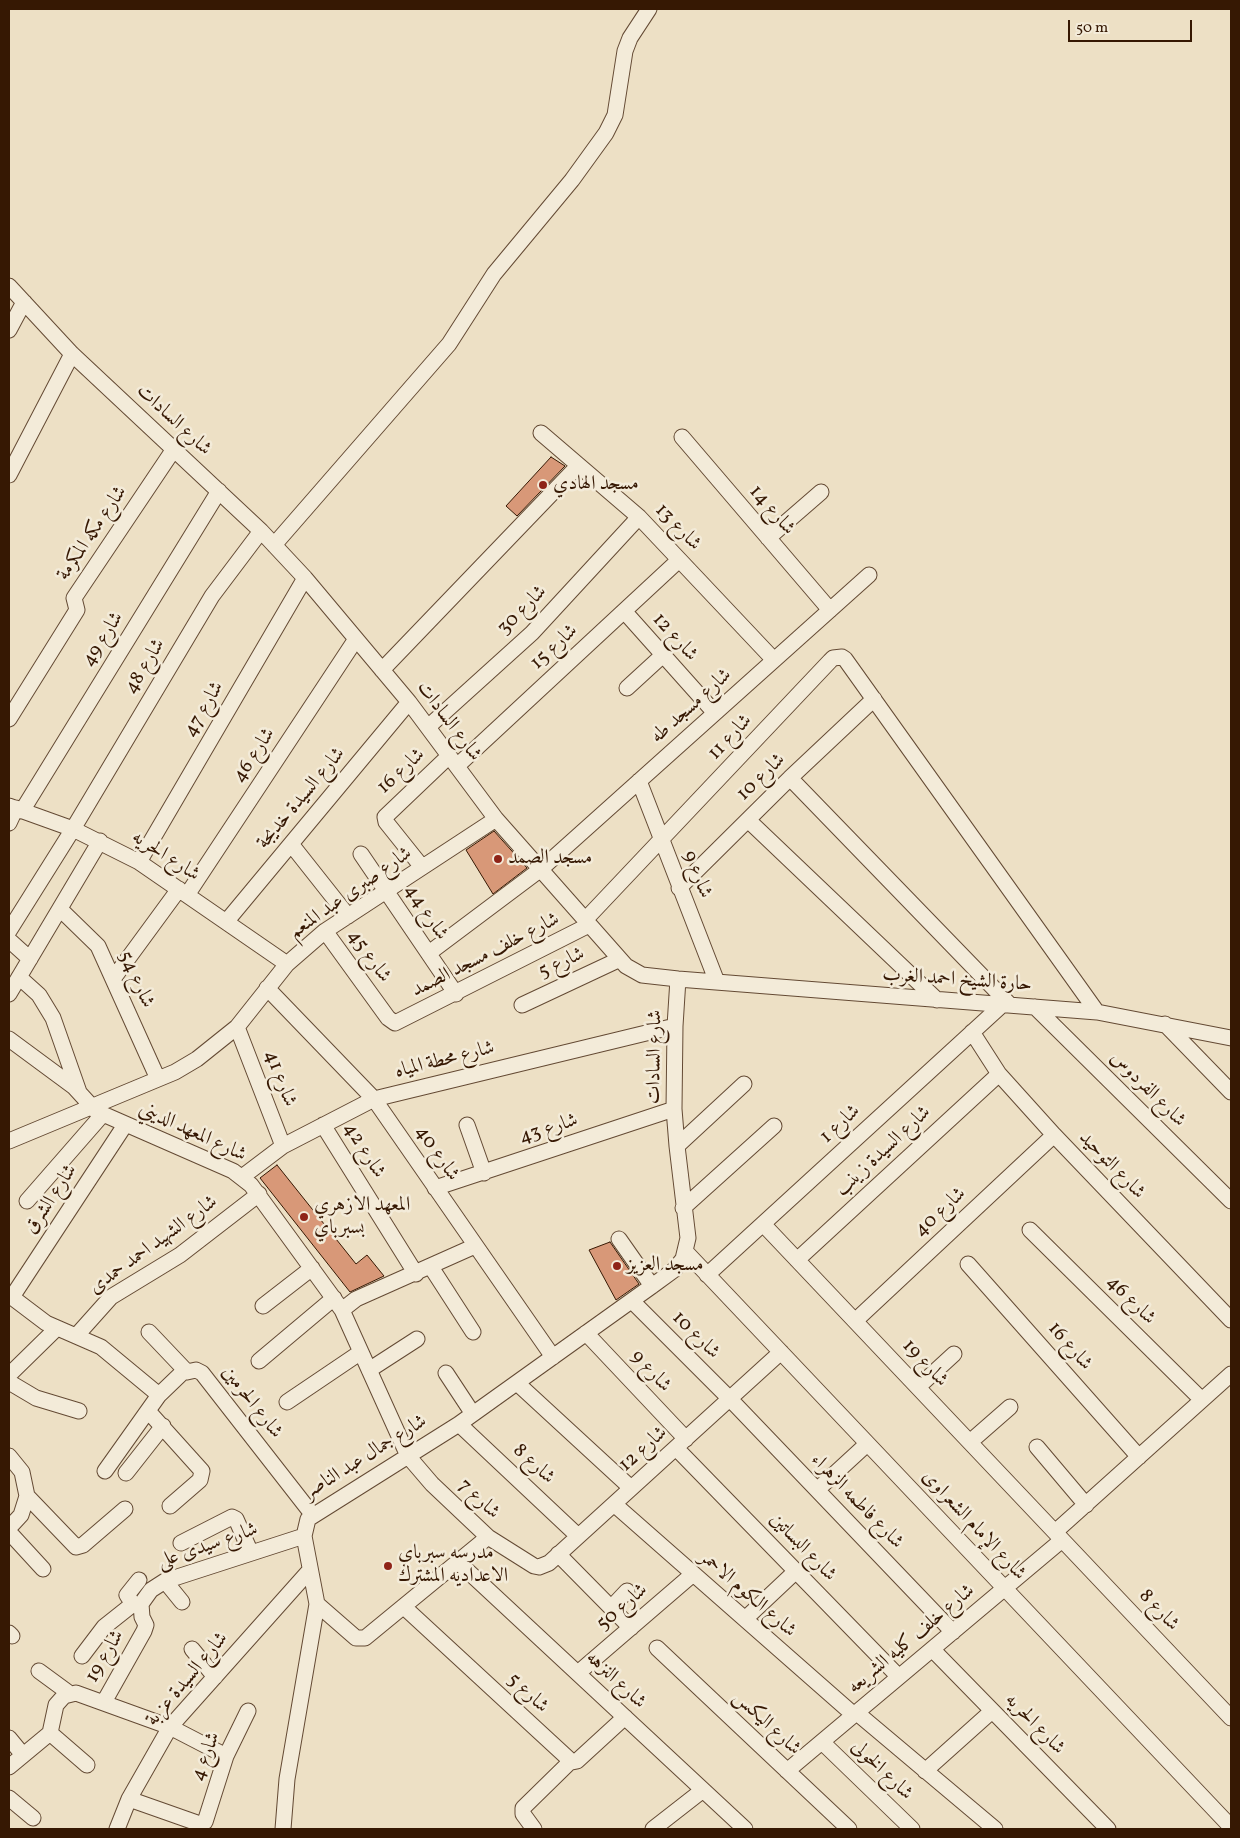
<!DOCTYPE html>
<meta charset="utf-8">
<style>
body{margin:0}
#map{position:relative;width:1240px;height:1838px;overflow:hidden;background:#ede0c5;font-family:Vollkorn,serif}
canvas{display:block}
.frame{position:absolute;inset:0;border:10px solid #361803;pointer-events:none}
.scale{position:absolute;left:1068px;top:20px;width:124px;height:22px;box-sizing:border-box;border:2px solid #361803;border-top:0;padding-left:6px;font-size:15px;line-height:18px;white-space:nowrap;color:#361803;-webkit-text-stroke:4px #f3ebd9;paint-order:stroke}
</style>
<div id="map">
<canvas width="1240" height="1838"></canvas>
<div class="frame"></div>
<div class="scale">50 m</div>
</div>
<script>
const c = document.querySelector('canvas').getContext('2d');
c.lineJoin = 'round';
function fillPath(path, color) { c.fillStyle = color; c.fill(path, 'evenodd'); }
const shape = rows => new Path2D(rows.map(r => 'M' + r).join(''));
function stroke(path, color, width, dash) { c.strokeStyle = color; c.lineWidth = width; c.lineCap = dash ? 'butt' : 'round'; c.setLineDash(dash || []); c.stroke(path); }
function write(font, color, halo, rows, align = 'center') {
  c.font = font + ' Vollkorn,Amiri,serif'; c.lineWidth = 5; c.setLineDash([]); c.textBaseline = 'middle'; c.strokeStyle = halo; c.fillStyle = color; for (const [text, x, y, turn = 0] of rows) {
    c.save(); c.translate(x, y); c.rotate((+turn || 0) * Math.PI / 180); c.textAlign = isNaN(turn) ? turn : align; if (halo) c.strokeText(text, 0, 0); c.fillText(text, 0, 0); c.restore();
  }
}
const building = shape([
 [551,457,565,466,517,516,506,506,551,457],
 [494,831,527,868,493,894,466,850,494,831],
 [277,1165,356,1264,367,1255,384,1276,350,1292,260,1178,277,1165],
 [610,1242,639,1284,616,1300,589,1250,610,1242]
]);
fillPath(building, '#d89878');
stroke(building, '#361803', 1);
const street = shape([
 [9,286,72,354,261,531,305,578,409,702,496,819,626,966,642,975,678,979,1097,1012,1231,1038],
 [9,330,24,302],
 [541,433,639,517,774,660],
 [682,437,830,610],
 [9,475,72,354],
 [768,538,821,492],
 [274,545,449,344,494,274,572,180,606,133,615,115,625,51,630,38,649,9],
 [624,611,715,713],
 [382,670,578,466],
 [627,688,663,655],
 [9,719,77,610,74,598,174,449],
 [428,727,532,633,639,517],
 [457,766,679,560],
 [790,778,1010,1005],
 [639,781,717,982],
 [9,806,73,829,139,862,287,964],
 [22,811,219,491],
 [748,820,937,1000],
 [9,823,16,808],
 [291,844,348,916],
 [361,854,456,994],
 [139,862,305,578],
 [422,867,386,822,385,817,449,756],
 [679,888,790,778,874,699],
 [187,895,356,639],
 [60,909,98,946,158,1079],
 [585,920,830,661,833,658,842,657,845,659,1097,1012],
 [226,922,409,702],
 [9,931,73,829,212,596,261,531],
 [325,931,388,1018,395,1023,589,925],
 [9,940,30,959],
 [429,953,541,869,869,575],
 [19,977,39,995,53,1018,79,1092],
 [113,979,179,889],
 [267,988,374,1099,553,1357],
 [9,994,100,841],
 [522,1005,618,960],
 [1035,1007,1231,1201],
 [1165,1024,1231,1092],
 [237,1027,283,1146],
 [972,1032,999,1074,1054,1135,1231,1320],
 [9,1039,74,1087,96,1111,233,1171,251,1185,342,1310,408,1456,432,1484,488,1537,534,1566,539,1567,549,1563,781,1352],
 [323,1125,416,1274],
 [467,1125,484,1173],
 [9,1141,175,1072,197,1059,237,1027,287,964,325,931,496,819],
 [677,1146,744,1084],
 [242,1177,283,1146,374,1099,675,1026],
 [435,1188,674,1109],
 [27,1201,103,1114],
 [683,1208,774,1126],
 [763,1224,1231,1718],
 [1030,1230,1202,1400],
 [619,1239,652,1286],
 [686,1252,1231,1827],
 [797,1260,999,1074],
 [968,1264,1139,1457],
 [431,1267,473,1332],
 [707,1275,1002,1005],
 [9,1295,46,1323,101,1347,159,1395],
 [12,1297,125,1125],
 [632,1301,730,1399,953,1632],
 [263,1306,312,1268],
 [342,1310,356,1299,475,1246],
 [855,1321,1054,1135],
 [149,1332,187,1372,196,1370,202,1373,312,1514],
 [586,1333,686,1439],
 [77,1335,111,1297,180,1255,259,1194],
 [259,1361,334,1298],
 [369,1370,417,1339],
 [446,1373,473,1414],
 [9,1375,57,1328],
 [9,1382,36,1398,79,1411],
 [517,1383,631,1488],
 [918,1387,954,1354],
 [287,1402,361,1352],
 [148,1411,202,1471,200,1480,170,1506],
 [459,1424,578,1536],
 [970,1442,1010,1407],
 [1037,1447,1086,1505],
 [676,1448,899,1677],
 [9,1456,22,1472,27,1496,21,1515,9,1528],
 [105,1471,159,1395,185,1370],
 [126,1473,163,1426],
 [817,1490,867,1444],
 [27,1496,76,1547,83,1545,125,1509],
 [614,1504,854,1715],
 [9,1532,43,1569],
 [1055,1532,1231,1374],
 [181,1543,232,1517,236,1519,251,1553],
 [558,1554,631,1628],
 [458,1562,745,1829],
 [139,1580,127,1595,133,1604,141,1604],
 [165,1581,182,1602],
 [141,1604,151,1590,165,1581,304,1536],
 [317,1604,356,1638,365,1638,488,1537],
 [404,1607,572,1762,577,1761,625,1717],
 [611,1608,627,1591],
 [745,1619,796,1571],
 [9,1633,12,1636],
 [657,1648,849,1829],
 [192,1649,215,1677],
 [932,1649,1108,1829],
 [82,1656,104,1627,133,1604],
 [39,1671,69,1693],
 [578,1673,693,1574],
 [104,1702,144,1631,146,1625,142,1617,141,1604],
 [857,1713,995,1829],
 [50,1733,87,1765],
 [9,1738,23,1755],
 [822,1742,912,1829],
 [9,1767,50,1733,56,1705,64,1696,76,1693,170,1727,226,1756],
 [787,1771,1062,1540],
 [925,1771,992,1711],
 [9,1798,33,1818],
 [129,1799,200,1824,205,1822,226,1756,248,1711],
 [117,1829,129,1799,170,1727,310,1570],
 [283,1829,287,1779,317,1604,304,1536,308,1519,459,1424,652,1286,674,1270,683,1259,688,1238,677,1146,674,1109,675,1026,678,979],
 [534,1829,523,1814,523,1808,571,1761],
 [653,1829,703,1790]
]);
stroke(street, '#644a34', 17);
stroke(street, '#f3ebd9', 15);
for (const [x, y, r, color] of [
 [543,485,5,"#8f2418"],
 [498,859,5,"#8f2418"],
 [304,1217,5,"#8f2418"],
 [617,1266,5,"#8f2418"],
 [388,1566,5,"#8f2418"]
]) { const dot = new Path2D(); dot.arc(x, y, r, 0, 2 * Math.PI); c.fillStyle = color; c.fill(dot); stroke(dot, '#f3ebd9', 2); }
write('20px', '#361803', '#f3ebd9', [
 ["شارع السادات",173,421,43],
 ["شارع 14",771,511,49],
 ["شارع 13",677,528,46],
 ["شارع مكه المكرمة",93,534,-56],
 ["شارع 30",523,611,-45],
 ["شارع 12",674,638,48],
 ["شارع 49",104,640,-58],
 ["شارع 15",555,648,-43],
 ["شارع 48",146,667,-59],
 ["شارع مسجد طه",692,707,-42],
 ["شارع 47",205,710,-60],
 ["شارع السادات",448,722,53],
 ["شارع 11",731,738,-47],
 ["شارع 46",255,756,-57],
 ["شارع 16",402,772,-43],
 ["شارع 10",762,778,-44],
 ["شارع السيدة خديجة",302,799,-50],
 ["شارع الحريه",165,857,33],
 ["شارع 9",696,875,68],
 ["شارع صبرى عبد المنعم",351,894,-35],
 ["شارع 44",425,913,56],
 ["شارع خلف مسجد الصمد",486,956,-27],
 ["شارع 45",368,957,54],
 ["شارع 5",562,964,-25],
 ["شارع 54",135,980,65],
 ["حارة الشيخ احمد الغرب",957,981,4],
 ["شارع السادات",656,1057,-89],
 ["شارع محطة المياه",445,1061,-14],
 ["شارع 41",279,1079,69],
 ["شارع الفردوس",1147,1090,45],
 ["شارع 1",841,1125,-43],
 ["شارع 43",549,1130,-18],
 ["شارع المعهد الديني",192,1133,25],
 ["شارع 42",363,1151,58],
 ["شارع السيدة زينب",884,1152,-43],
 ["شارع 40",436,1154,55],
 ["شارع التوحيد",1111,1166,46],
 ["شارع الشرق",52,1200,-57],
 ["شارع 40",941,1213,-43],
 ["شارع الشهيد احمد حمدى",154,1246,-36],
 ["شارع 46",1130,1301,45],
 ["شارع 10",695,1336,45],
 ["شارع 16",1069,1347,49],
 ["شارع 19",924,1364,47],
 ["شارع 9",650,1372,47],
 ["شارع الحرمين",251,1403,52],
 ["شارع 12",644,1450,-42],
 ["شارع جمال عبد الناصر",366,1458,-32],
 ["شارع 8",533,1465,43],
 ["شارع 7",478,1500,43],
 ["شارع فاطمه الزهراء",856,1502,46],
 ["شارع الإمام الشعراوى",973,1526,47],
 ["شارع سيدى على",208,1547,-19],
 ["شارع البساتين",802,1548,46],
 ["شارع الكوم الاحمر",747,1595,41],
 ["شارع 50",623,1608,-41],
 ["شارع 8",1158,1611,47],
 ["شارع خلف كليه الشريعه",912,1640,-40],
 ["شارع 19",106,1657,-60],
 ["شارع السيدة عزبة",188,1680,-50],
 ["شارع النزهه",615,1681,43],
 ["شارع 5",527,1694,43],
 ["شارع اليكس",766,1724,43],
 ["شارع الحريه",1034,1725,46],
 ["شارع 4",207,1757,-70],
 ["شارع الخولى",881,1771,44]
]);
write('20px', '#361803', '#f3ebd9', [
 ["مسجد الهادي",553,485],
 ["مسجد الصمد",508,859],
 ["المعهد الازهري",314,1206],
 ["بسبرباي",314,1229],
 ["مسجد العزيز",627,1266],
 ["مدرسه سبرباي",398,1554],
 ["الاعداديه المشترك",398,1577]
], 'left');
</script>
